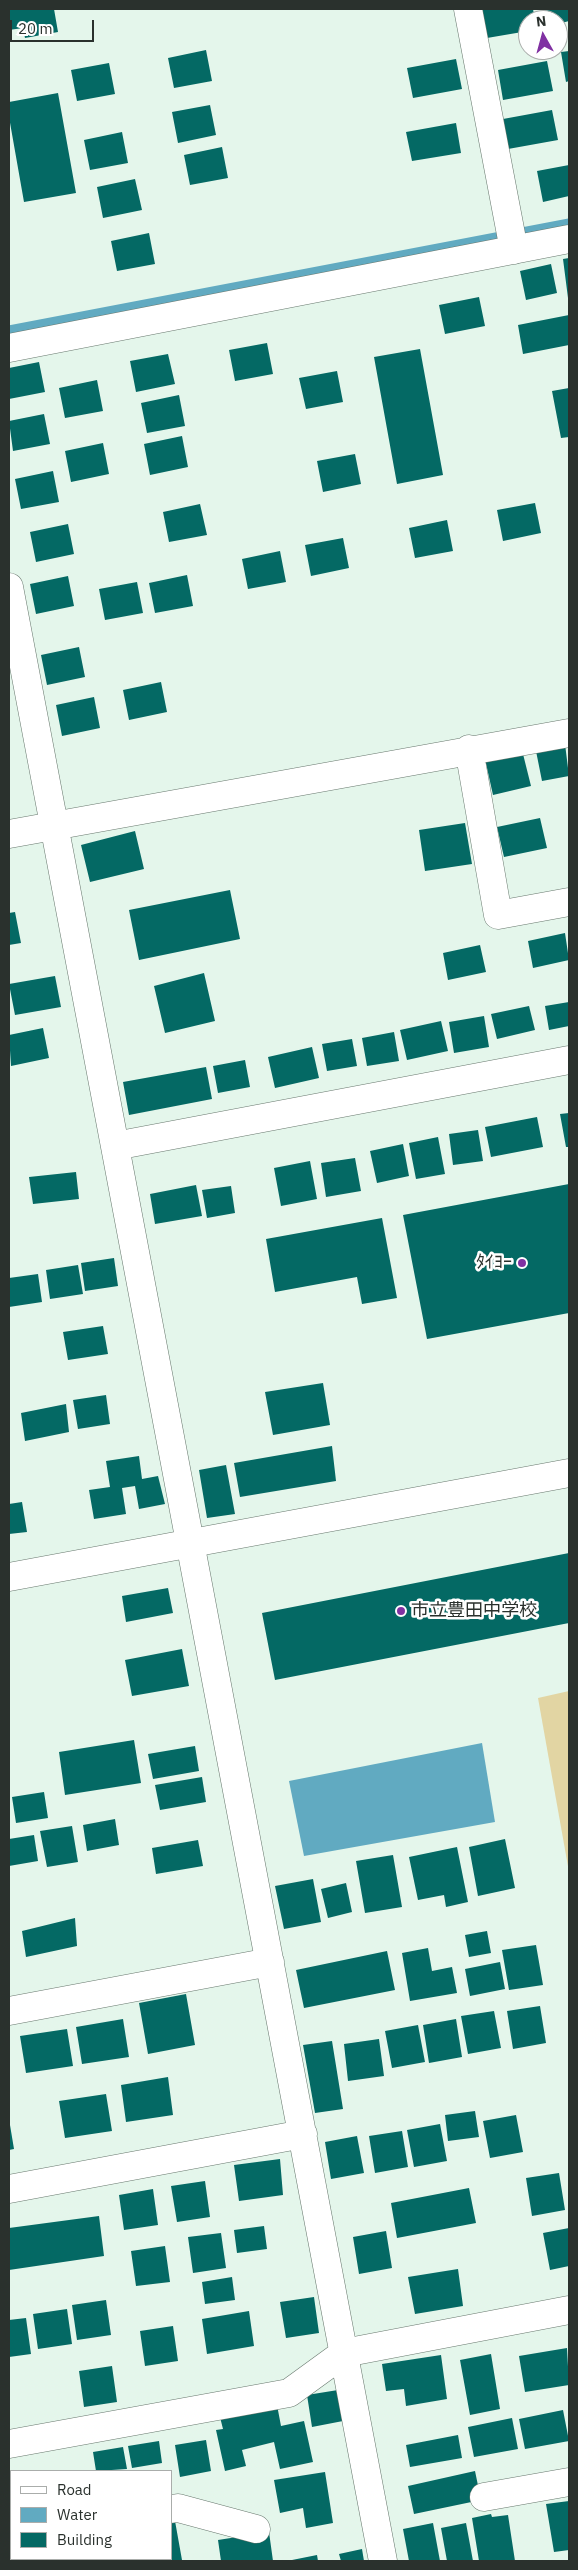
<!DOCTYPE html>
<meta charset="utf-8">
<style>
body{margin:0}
#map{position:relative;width:578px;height:2570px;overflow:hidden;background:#e4f6eb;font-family:"IBM Plex Sans",sans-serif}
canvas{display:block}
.frame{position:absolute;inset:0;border:10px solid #2a312d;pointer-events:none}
.legend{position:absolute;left:10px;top:2470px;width:162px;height:90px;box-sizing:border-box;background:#fff;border:1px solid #aaadab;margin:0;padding:6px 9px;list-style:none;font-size:15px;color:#2a312d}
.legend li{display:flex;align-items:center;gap:10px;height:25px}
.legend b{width:25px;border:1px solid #aaadab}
.north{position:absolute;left:518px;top:10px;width:50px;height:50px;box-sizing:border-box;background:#fff;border:1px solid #aaadab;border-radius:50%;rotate:353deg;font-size:14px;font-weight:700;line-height:20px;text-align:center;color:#2a312d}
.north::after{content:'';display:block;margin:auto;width:18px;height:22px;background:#8031a2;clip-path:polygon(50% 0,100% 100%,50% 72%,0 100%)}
.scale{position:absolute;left:10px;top:20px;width:84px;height:22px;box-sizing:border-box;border:2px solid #2a312d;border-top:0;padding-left:6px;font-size:15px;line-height:18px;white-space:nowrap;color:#2a312d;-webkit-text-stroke:4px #fff;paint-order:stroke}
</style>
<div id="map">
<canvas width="578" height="2570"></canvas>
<div class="frame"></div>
<ul class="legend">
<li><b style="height:6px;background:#fff"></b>Road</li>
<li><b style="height:14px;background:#61aac1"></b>Water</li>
<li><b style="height:14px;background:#046964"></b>Building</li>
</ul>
<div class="north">N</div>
<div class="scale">20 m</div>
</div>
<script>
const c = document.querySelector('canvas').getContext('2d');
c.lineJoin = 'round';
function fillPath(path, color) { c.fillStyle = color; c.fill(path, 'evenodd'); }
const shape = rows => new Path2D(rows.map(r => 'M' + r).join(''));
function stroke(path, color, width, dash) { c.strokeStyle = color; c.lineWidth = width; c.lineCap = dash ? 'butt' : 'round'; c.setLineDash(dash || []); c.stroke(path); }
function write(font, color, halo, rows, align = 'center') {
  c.font = font + ' "IBM Plex Sans","Noto Sans JP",sans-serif'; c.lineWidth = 5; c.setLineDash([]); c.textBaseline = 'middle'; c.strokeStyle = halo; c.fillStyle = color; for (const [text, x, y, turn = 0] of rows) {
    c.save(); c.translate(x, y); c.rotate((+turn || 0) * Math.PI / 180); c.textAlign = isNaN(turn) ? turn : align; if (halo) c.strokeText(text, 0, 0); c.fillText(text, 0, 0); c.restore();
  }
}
fillPath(shape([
 [569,1691,569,1872,538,1698]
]), '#e2d5a3');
fillPath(shape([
 [482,1743,495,1822,304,1856,289,1781]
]), '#61aac1');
stroke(shape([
 [9,330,569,223]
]), '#61aac1', 9);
fillPath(shape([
 [9,9,54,9,58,32,25,38,23,28,9,30],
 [482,9,533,9,535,20,528,20,528,31,487,38],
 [544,9,569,9,569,21,558,24,558,20,546,20],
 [206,50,212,81,174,88,168,58],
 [569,51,569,81,566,82,561,52],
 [456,59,462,89,413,98,407,68],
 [547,61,553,91,503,100,498,70],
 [109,63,115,94,77,101,71,70],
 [58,93,76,193,24,202,9,117,9,102],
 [210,105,216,135,178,143,172,112],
 [552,110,558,140,508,149,503,119],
 [456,123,461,153,412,161,406,132],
 [122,132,128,163,90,170,84,140],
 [222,147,228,178,190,185,184,155],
 [569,165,569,196,543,202,537,171],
 [135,179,142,210,103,218,97,187],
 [149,233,155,264,117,271,111,241],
 [569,258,569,298,568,298,563,259],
 [551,264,557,293,526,300,520,271],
 [479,297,485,326,445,334,439,305],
 [569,315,569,345,523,354,518,325],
 [267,343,273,374,235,381,229,350],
 [420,349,443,475,397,484,374,357],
 [168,354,175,384,136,392,130,361],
 [39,362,45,392,9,399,9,368],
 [337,371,343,402,306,409,299,378],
 [97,380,103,411,65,418,59,388],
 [569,388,569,437,561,438,552,391],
 [179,395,185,426,147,433,141,403],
 [44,414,50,444,13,451,9,421],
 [182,436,188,467,150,475,144,444],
 [103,443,109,474,71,482,65,451],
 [355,454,361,484,323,492,317,461],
 [53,471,59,502,21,509,15,479],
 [535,503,541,533,503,541,497,510],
 [200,504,207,535,169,542,163,512],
 [447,520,453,551,415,558,409,528],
 [68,524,74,554,36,562,30,532],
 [343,538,349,568,311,576,305,545],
 [280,551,286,582,248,589,242,559],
 [187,575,193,606,155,613,149,583],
 [68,576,74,606,36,614,30,584],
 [137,582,143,613,105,620,99,589],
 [79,647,85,677,47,685,41,655],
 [161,682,167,712,129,720,123,690],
 [94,697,100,728,62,736,56,705],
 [565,744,569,776,542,781,536,751],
 [522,750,531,786,493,795,485,759],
 [540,818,547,848,504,857,497,827],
 [465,823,472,864,425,871,419,830],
 [135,831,144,869,90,882,81,845],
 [230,890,240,939,139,960,129,910],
 [15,912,21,943,9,945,9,913],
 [565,933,569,960,533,968,528,941],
 [480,945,486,972,448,980,443,953],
 [204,973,215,1021,165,1033,154,986],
 [55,976,61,1007,15,1015,9,984],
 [569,1002,569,1026,549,1030,545,1006],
 [529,1006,535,1030,497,1039,491,1014],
 [484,1016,489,1047,454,1053,449,1022],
 [441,1021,448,1051,407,1060,400,1030],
 [43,1028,49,1058,11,1066,9,1035],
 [394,1032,399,1061,367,1066,362,1038],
 [352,1039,357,1066,327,1071,322,1044],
 [312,1047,319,1078,275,1088,268,1057],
 [245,1060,250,1087,218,1093,213,1066],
 [206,1067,212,1099,129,1115,123,1082],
 [569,1113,569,1147,566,1147,560,1114],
 [537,1117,543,1147,491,1157,485,1127],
 [478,1130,483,1161,453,1165,449,1134],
 [438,1137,445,1174,416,1179,409,1143],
 [403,1144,409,1176,377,1183,370,1151],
 [355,1158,361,1191,326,1197,321,1163],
 [310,1161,317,1199,281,1206,274,1168],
 [76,1172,79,1199,33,1204,29,1177],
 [569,1184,569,1313,427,1339,403,1215],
 [196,1185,202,1216,155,1224,150,1194],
 [231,1186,235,1213,207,1218,202,1190],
 [382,1218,397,1298,362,1304,357,1277,275,1292,266,1239],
 [114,1258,118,1286,85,1291,81,1263],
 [78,1265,83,1294,50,1299,46,1270],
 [38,1274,42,1302,9,1307,9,1278],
 [103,1326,108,1354,68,1360,63,1332],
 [323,1383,330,1425,273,1435,265,1392],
 [106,1395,110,1424,78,1429,73,1400],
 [66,1404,69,1432,25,1441,21,1413],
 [332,1446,336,1481,240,1497,234,1463],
 [139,1456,142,1479,158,1476,165,1504,139,1509,135,1486,122,1488,126,1514,94,1519,89,1490,110,1487,106,1461],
 [226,1465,235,1514,207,1518,199,1470],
 [22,1502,27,1532,9,1534,9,1504],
 [569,1553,569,1623,275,1680,262,1613],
 [168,1588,173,1613,126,1622,122,1596],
 [182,1649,189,1686,132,1696,125,1660],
 [134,1740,141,1783,65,1795,59,1752],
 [195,1746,199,1771,153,1779,148,1754],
 [202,1777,206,1802,160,1810,155,1785],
 [44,1792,48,1818,16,1823,12,1797],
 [115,1819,119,1845,87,1851,83,1825],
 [72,1826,78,1862,47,1867,40,1831],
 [34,1835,38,1861,9,1866,9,1839],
 [505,1839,515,1888,478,1896,469,1847],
 [198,1840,203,1866,156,1874,152,1848],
 [457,1847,468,1902,446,1907,444,1895,418,1900,409,1857],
 [393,1855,402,1907,365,1913,356,1861],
 [313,1879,321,1922,284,1929,275,1886],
 [346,1883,352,1912,328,1918,321,1889],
 [75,1918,77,1946,26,1957,22,1931],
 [487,1931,491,1953,469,1957,465,1935],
 [536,1945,543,1985,509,1990,502,1950],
 [428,1948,432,1971,452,1967,457,1993,410,2001,402,1953],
 [387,1951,395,1990,304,2008,296,1970],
 [500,1962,505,1989,470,1996,465,1969],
 [186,1994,195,2045,148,2054,139,2003],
 [540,2006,546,2043,513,2049,507,2011],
 [494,2011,501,2048,468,2054,461,2016],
 [123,2019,129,2057,82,2064,76,2027],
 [456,2019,462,2057,429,2063,423,2025],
 [418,2025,425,2062,392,2068,385,2031],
 [67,2029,73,2066,26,2073,20,2036],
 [379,2039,384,2076,348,2081,344,2044],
 [332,2041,343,2109,315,2113,303,2045],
 [168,2077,173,2115,126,2122,121,2085],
 [106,2094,112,2131,65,2138,59,2101],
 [475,2111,479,2137,448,2141,445,2115],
 [516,2115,523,2152,490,2158,483,2121],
 [9,2119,14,2149,9,2150],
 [440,2124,447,2161,414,2167,407,2130],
 [402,2131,408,2167,375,2173,369,2136],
 [357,2136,364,2173,331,2179,325,2142],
 [280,2159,283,2195,239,2201,234,2165],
 [559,2173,565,2210,532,2216,526,2178],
 [205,2181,210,2217,177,2222,171,2186],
 [469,2188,476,2223,397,2238,391,2203],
 [153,2189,158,2225,124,2230,119,2195],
 [99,2216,104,2256,9,2270,9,2228],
 [264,2226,267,2249,237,2253,234,2230],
 [569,2228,569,2266,550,2270,543,2233],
 [386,2231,392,2268,359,2274,353,2237],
 [221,2233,226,2268,193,2273,188,2237],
 [165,2246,170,2282,136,2286,131,2251],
 [458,2269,463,2306,415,2314,408,2277],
 [232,2277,235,2300,205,2304,202,2282],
 [314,2297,319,2333,286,2338,280,2302],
 [106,2300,111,2335,77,2340,72,2305],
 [67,2309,72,2344,38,2349,33,2314],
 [249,2311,254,2346,207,2354,202,2319],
 [26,2318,31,2354,9,2357,9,2320],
 [173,2326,178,2361,145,2366,140,2331],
 [567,2348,569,2385,525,2392,519,2356],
 [491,2354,500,2409,470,2415,460,2360],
 [441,2355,447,2399,406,2406,404,2389,386,2391,382,2364],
 [112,2366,117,2402,84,2407,79,2371],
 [338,2390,343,2421,312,2427,307,2395],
 [277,2405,281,2426,304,2421,313,2462,280,2469,274,2442,242,2450,246,2466,225,2471,216,2430,223,2429,220,2417],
 [563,2410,569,2441,525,2449,519,2419],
 [512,2418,518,2449,474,2457,468,2427],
 [458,2435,462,2458,410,2467,406,2445],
 [206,2440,211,2471,180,2477,175,2445],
 [159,2441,162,2463,132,2468,128,2446],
 [123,2447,127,2469,96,2471,93,2452],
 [475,2471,481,2500,414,2514,408,2486],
 [325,2472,333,2523,306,2528,303,2508,280,2513,274,2480],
 [569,2501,569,2550,554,2552,546,2504],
 [491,2514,492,2517,508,2515,515,2561,479,2561,472,2518],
 [171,2521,175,2521,182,2560,145,2561,145,2559,171,2559],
 [433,2523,440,2561,409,2561,403,2529],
 [466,2523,473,2561,447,2561,441,2528],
 [269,2532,273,2561,221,2561,218,2540],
 [362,2549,364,2561,341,2561,339,2554],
 [317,2555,318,2561,292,2561,292,2560],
 [48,2559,101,2559,101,2561,49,2561]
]), '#046964');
const minor = shape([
 [468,9,514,250],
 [9,348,569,239],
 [9,587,383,2561],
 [469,749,498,915,569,902],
 [9,834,569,733],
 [115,1146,569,1060],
 [9,2011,270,1962],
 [9,2189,303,2134],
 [9,2444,289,2393,344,2353,569,2310],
 [484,2497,569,2482],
 [9,2507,11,2520],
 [171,2509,178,2508,256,2529],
 [18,2559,19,2561]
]);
const tertiary = shape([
 [9,1577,569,1473]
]);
stroke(minor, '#69796f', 29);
stroke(tertiary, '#69796f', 29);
stroke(minor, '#fff', 28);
stroke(tertiary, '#fff', 28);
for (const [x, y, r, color] of [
 [522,1263,5,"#8031a2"],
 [401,1611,5,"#8031a2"]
]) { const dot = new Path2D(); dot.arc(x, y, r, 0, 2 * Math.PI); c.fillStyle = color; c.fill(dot); stroke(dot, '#fff', 2); }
write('18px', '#2a312d', '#fff', [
 ["ﾀｲﾖｰ",512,1263],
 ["市立豊田中学校",411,1611,"left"]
], 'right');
</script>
